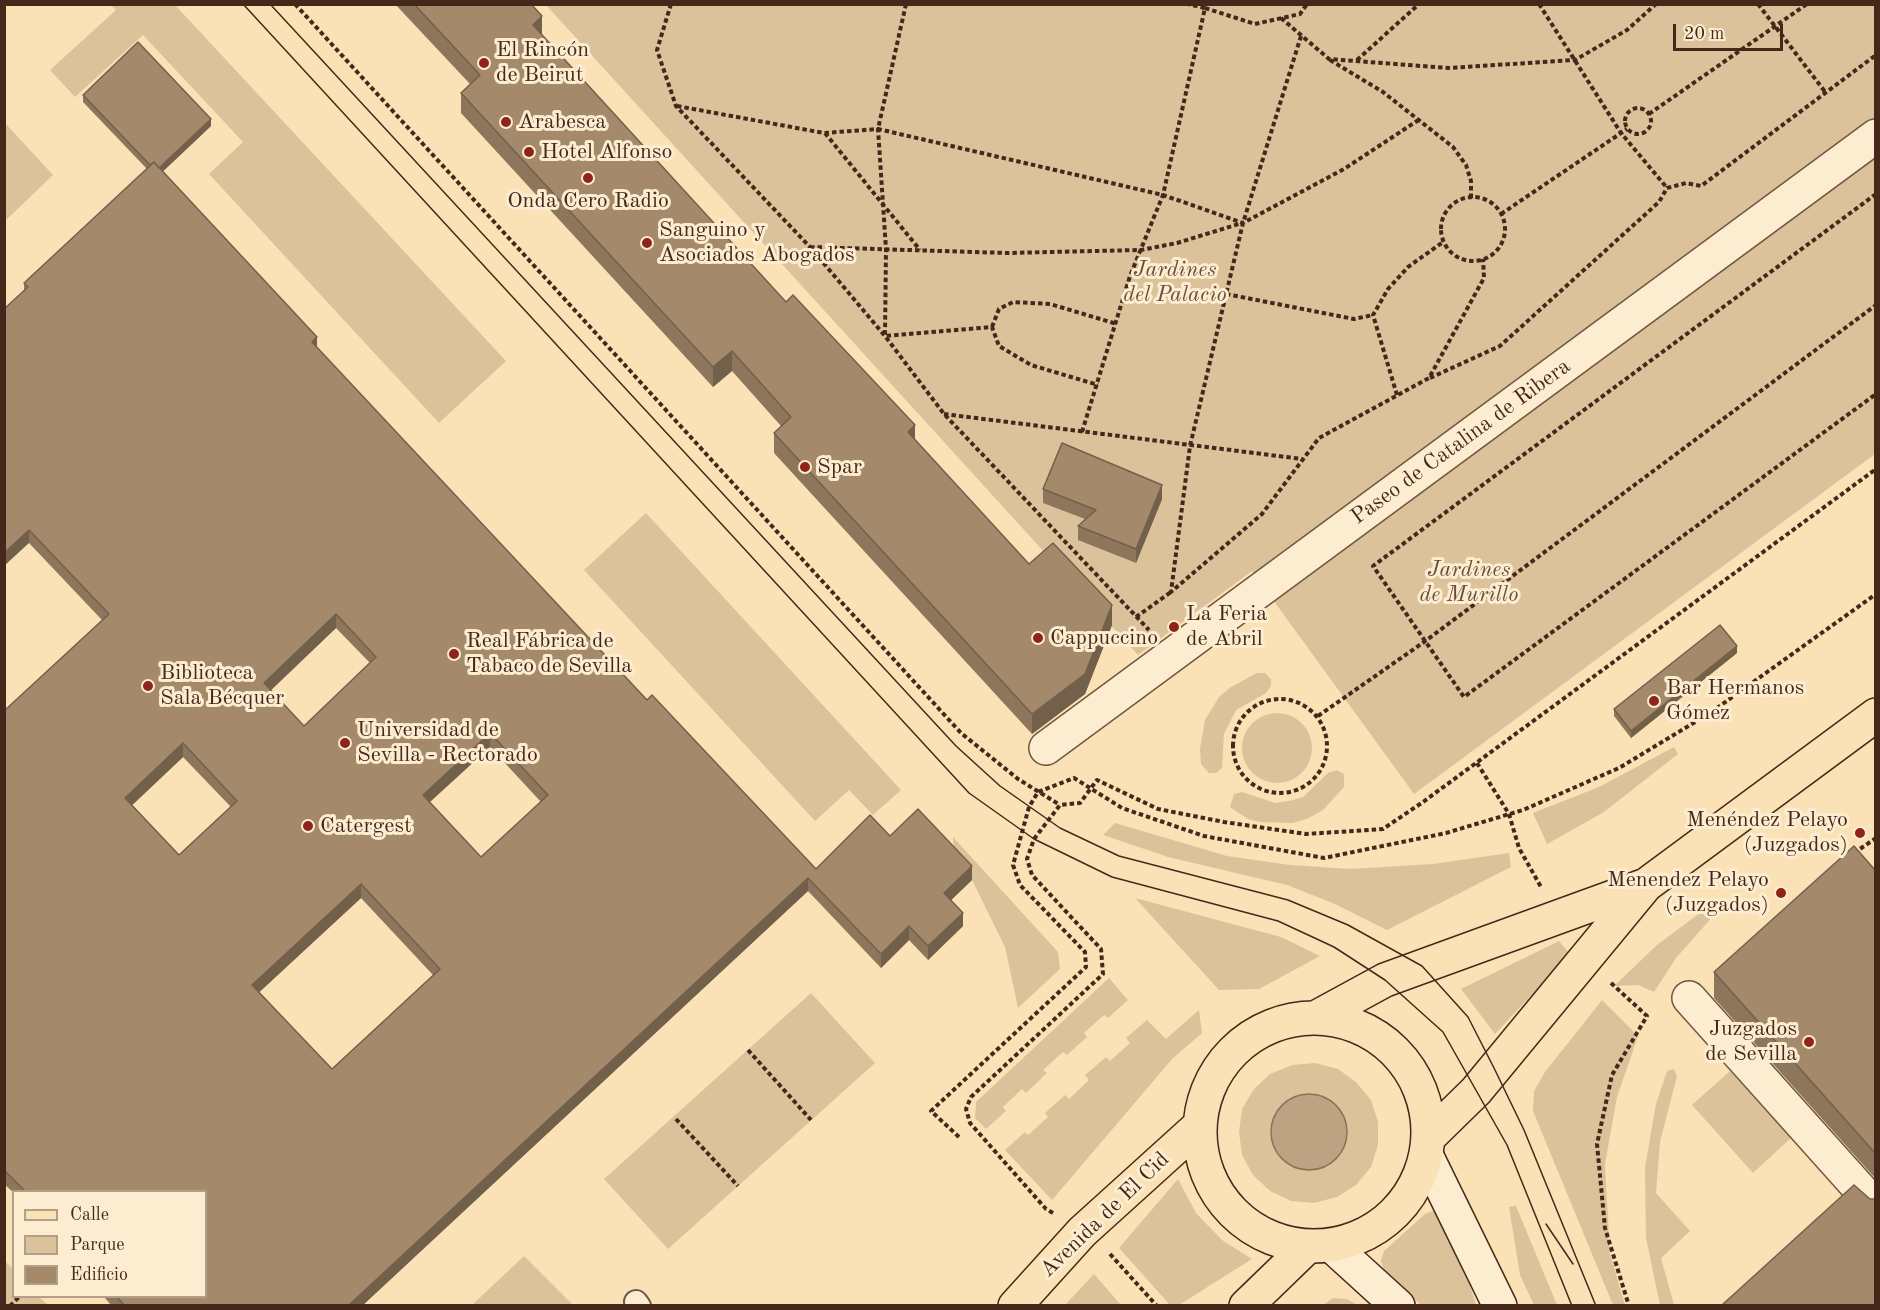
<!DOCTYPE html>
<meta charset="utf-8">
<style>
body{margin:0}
#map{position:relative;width:1880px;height:1310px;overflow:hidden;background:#fae2b6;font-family:"Old Standard TT",serif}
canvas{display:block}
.frame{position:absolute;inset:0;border:6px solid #46281a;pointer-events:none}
.legend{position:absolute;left:12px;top:1190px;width:195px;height:108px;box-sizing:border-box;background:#fcecd0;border:2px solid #b39e87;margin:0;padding:8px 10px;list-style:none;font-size:18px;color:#46281a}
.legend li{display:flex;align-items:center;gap:12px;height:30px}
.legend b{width:30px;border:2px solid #b39e87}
.scale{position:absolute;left:1673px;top:24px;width:110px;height:27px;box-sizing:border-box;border:3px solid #46281a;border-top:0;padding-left:8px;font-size:18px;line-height:21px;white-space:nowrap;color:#46281a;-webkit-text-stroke:4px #fcecd0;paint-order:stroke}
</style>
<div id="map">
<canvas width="1880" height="1310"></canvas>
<div class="frame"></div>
<ul class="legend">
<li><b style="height:8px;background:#fae2b6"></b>Calle</li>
<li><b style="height:16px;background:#dbc29b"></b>Parque</li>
<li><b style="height:16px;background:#a4896b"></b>Edificio</li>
</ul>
<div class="scale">20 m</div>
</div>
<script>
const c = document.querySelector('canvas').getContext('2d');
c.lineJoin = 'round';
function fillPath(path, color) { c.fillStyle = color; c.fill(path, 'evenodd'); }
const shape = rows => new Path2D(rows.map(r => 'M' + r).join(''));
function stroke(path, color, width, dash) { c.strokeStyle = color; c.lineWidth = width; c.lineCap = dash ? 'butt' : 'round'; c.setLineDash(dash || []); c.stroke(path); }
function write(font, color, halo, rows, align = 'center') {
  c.font = font + ' "Old Standard TT",serif'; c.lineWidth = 6; c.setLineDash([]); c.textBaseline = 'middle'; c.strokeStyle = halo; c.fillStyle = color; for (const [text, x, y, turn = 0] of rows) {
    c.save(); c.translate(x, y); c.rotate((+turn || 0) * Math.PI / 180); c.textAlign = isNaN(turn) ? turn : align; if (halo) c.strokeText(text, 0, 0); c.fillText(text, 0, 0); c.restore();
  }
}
fillPath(shape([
 [111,5,175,5,506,361,439,423,209,174,243,142,143,35,75,97,50,70,116,10],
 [546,5,1875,5,1875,454,1414,794,1252,571,1138,655],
 [5,123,53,175,5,221],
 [646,513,901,790,873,815,849,790,815,821,584,570],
 [1257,673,1265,673,1271,679,1271,686,1266,693,1236,710,1224,734,1222,768,1216,773,1209,773,1201,764,1200,749,1205,720,1219,697,1231,687],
 '1242 748a35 35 0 1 1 70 0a35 35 0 1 1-70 0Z',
 [1674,747,1678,754,1604,812,1547,844,1533,813,1599,787],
 [1337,770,1344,774,1344,787,1323,810,1307,819,1292,823,1260,822,1248,819,1230,807,1234,794,1242,792,1275,803,1289,801,1303,797,1328,773],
 [1115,823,1227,856,1290,865,1351,869,1433,864,1509,853,1511,867,1387,930,1335,904,1287,885,1168,857,1103,835],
 [953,837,1058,952,1060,969,1018,1008,1005,947,972,880,955,860],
 [1135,898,1281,937,1320,956,1259,989,1219,990],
 [1716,901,1722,906,1676,958,1654,992,1638,985,1614,986,1657,945],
 [1559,941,1570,954,1495,1034,1461,989],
 [1109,978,1128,1000,1108,1018,1104,1015,1084,1033,1087,1037,1067,1055,1063,1052,1043,1070,1047,1073,1026,1093,1022,1089,1003,1107,1006,1111,986,1129,975,1118,976,1102],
 [811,993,875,1063,668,1249,604,1179],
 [1602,1000,1638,1036,1617,1097,1605,1164,1610,1254,1625,1305,1613,1305,1533,1111,1534,1091,1545,1072],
 [1199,1010,1202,1033,1173,1058,1052,1200,1005,1150,1025,1132,1028,1135,1048,1117,1045,1113,1065,1095,1069,1099,1089,1080,1085,1075,1106,1057,1110,1061,1130,1043,1126,1038,1147,1020,1166,1039],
 [1315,1063,1338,1069,1356,1082,1371,1100,1378,1122,1378,1145,1371,1167,1356,1185,1337,1197,1314,1203,1291,1201,1270,1191,1253,1175,1242,1155,1239,1132,1242,1109,1254,1089,1270,1074,1292,1065],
 [1302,1095,1319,1095,1275,1114,1286,1101],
 [1674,1069,1677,1076,1660,1142,1656,1193,1690,1231,1661,1258,1674,1305,1660,1305,1646,1238,1645,1167,1656,1104,1667,1071],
 [1730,1071,1791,1138,1753,1173,1692,1105],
 [1178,1179,1196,1213,1222,1240,1252,1259,1179,1305,1170,1305,1119,1248],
 [1516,1206,1557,1305,1534,1305,1520,1275,1509,1207],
 [1438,1209,1450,1218,1476,1305,1421,1305,1385,1272,1381,1261,1384,1251,1425,1214],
 [524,1256,573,1305,472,1305],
 [4,1260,13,1269,14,1296,39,1297,48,1305,5,1305],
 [1094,1274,1121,1305,1065,1305],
 [1333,1298,1347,1299,1357,1305,1323,1305]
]), '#dbc29b');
const water = shape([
 '1271 1132a38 38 0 1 1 76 0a38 38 0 1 1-76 0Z'
]);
fillPath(water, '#bda381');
stroke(water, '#8d7258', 1.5);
const lane = shape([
 [636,1302,639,1306]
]);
const street = shape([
 [1046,748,1876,136],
 [1689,998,1876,1207]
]);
const secondary = shape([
 [1427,1157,1500,1306],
 [1332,1246,1398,1306]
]);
const primary = shape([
 [1317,1017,1385,980,1646,885],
 '1200 1132a114 114 0 1 1 228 0a114 114 0 1 1-228 0Z',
 [1429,1137,1476,1091,1646,885,1876,715],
 [1015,1306,1082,1232,1198,1127],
 [1246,1306,1307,1247]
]);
stroke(lane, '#735641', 26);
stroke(street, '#735641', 36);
stroke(secondary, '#46281a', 36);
stroke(primary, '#46281a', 36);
stroke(shape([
 [295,4,961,733,1018,779,1060,805],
 [671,4,657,50,676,106,810,247,885,336,944,414,1149,630],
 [906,4,878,129,1163,195,1243,223,1344,169,1420,119],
 [1539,4,1621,133,1667,188],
 [1758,4,1826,93],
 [1205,8,1255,24,1300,14,1307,4],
 [1281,18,1329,59,1448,68,1575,60,1627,30,1656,4],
 [1301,36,1243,223,1190,446,1171,592,1262,514,1319,438,1429,378,1484,278,1483,259],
 [1330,60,1383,92,1453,147,1466,165,1471,181,1471,198],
 [1357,60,1419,4],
 [677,106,824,133,878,129,886,249,885,336,992,327,999,346,1031,365,1098,385],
 '1625 121a13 13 0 1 1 26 0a13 13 0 1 1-26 0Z',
 [1649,114,1807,4],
 [825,133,920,250],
 [1876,194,1373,566,1464,697,1876,394],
 '1441 229a32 32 0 1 1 64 0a32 32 0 1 1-64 0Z',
 [1501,214,1627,129],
 [810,247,1007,253,1141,250,1177,243,1242,223],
 [1226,294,1354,319,1373,315],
 [992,327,999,309,1013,302,1050,304,1117,324],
 [1430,378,1500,346,1659,202,1667,188,1686,183,1701,186,1876,55],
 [1397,395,1373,315,1388,289,1408,267,1443,242],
 [944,414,1302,459],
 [1082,432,1130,276,1163,195,1205,8,1188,4],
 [1136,617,1171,592],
 '1233 746a47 47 0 1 1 94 0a47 47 0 1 1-94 0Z',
 [1318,716,1424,642,1876,305],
 [1477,763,1509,814,1519,848,1541,887],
 [1854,853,1876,838],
 [1611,983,1647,1016,1612,1075,1597,1144,1605,1228,1629,1306],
 [748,1050,811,1120],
 [676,1119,738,1186],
 [959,1137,931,1111,1086,967,1085,952,1020,885,1013,865,1029,807,1038,792,1074,778,1122,808,1204,836,1324,858,1446,833,1523,810,1619,768,1710,713,1876,594],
 [1053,1213,1046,1209,970,1123,966,1109,971,1097,1103,974,1101,949,1032,875,1027,859,1034,839,1060,805,1080,803,1097,780,1158,809,1224,822,1306,834,1383,829,1423,802,1876,469],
 [1110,1254,1157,1306],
 [10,1306,20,1296]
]), '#46281a', 4, [4.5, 3]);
stroke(lane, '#fcecd0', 22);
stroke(street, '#fcecd0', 33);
stroke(secondary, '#fcecd0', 33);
stroke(primary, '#fae2b6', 33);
stroke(shape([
 [243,4,969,793,1034,839,1112,877,1278,921,1334,947,1385,980,1443,1032,1507,1145,1572,1306],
 [270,4,956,746,1000,786,1060,828,1119,856,1288,900,1348,925,1422,966,1468,1017,1494,1068,1524,1130,1596,1306],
 [1546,1224,1573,1264]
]), '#46281a', 1.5);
fillPath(shape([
 [395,4,531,4,542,35,786,302,1029,564,1112,625,1085,694,1032,734,774,453,774,433,781,426,732,371,713,387,461,113,461,93,470,84],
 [83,95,211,126,162,172,317,348,647,700,816,869,890,836,972,880,951,900,963,926,928,960,909,940,881,968,808,891,363,1305,111,1305,105,1298,105,1296,206,1296,206,1191,14,1191,14,1193,4,1184,4,711,102,620,29,543,24,283,147,169,83,102],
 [336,628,370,663,304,726,270,690],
 [490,747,541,802,481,857,430,802],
 [183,757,231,807,179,855,132,805],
 [361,898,433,975,332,1069,259,992],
 [1043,489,1162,499,1136,563,1078,540,1078,526,1085,519,1043,503],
 [1737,653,1631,738,1614,716,1614,709],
 [1875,870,1875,1178,1714,998,1714,972]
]), '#8d765c');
fillPath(shape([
 [542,16,542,36,533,25],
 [211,119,211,126,156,178,156,171],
 [317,337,317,351,312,342],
 [732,351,732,371,713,387,713,367],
 [915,425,915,445,908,432],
 [1162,485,1162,499,1136,563,1136,549],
 [29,530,29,543,4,566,4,553],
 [1112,605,1112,625,1085,694,1032,734,1032,714],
 [336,614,336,628,264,697,264,683],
 [1737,646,1737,653,1631,738,1631,731],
 [490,733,490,747,423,808,423,795],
 [183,743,183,757,125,812,125,798],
 [972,866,972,880,944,907,944,893],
 [808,878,808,891,363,1305,349,1305],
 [361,884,361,898,252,999,252,985],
 [963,913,963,926,928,960,928,946],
 [909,926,909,940,881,968,881,954]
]), '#73604b');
const building = shape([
 [414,4,531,4,542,16,533,25,786,302,793,295,915,425,908,432,1029,564,1053,543,1112,605,1085,674,1032,714,774,433,791,417,732,351,713,367,461,93,480,75,414,4],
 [138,42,211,119,159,168,154,162,150,165,83,95,138,42],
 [154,162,317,337,312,342,647,700,652,695,816,869,870,815,890,836,918,809,972,866,944,893,963,913,928,946,909,926,881,954,808,878,349,1305,124,1305,116,1296,206,1296,206,1191,25,1191,4,1170,4,711,109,614,29,530,4,553,4,309,28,287,24,283,154,162],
 [336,614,376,657,304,726,264,683,336,614],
 [490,733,548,795,481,857,423,795,490,733],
 [183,743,237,801,179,855,125,798,183,743],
 [361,884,440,969,332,1069,252,985,361,884],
 [1062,443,1162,485,1136,549,1078,526,1096,510,1043,489,1062,443],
 [1720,625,1737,646,1631,731,1614,709,1720,625],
 [1854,846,1875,870,1875,1153,1714,972,1854,846],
 [1854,1185,1870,1199,1875,1199,1875,1305,1722,1305,1854,1185]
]);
fillPath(building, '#a4896b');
stroke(building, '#73604b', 1.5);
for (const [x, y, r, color] of [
 [484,63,6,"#8f2418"],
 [506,122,6,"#8f2418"],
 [529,152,6,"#8f2418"],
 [588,178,6,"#8f2418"],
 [647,243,6,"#8f2418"],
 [805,467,6,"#8f2418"],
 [1174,627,6,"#8f2418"],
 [1038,638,6,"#8f2418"],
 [454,654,6,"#8f2418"],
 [148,686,6,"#8f2418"],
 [1654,701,6,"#8f2418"],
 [345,743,6,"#8f2418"],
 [308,826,6,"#8f2418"],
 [1860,833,6,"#8f2418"],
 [1781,893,6,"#8f2418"],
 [1809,1042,6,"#8f2418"]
]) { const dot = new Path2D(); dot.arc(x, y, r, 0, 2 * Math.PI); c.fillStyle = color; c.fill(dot); stroke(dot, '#fcecd0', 2); }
write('22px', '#46281a', '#fcecd0', [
 ["El Rincón",496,50],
 ["de Beirut",496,75],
 ["Arabesca",518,122],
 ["Hotel Alfonso",541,152],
 ["Onda Cero Radio",588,201,"center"],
 ["Sanguino y",659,230],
 ["Asociados Abogados",659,255],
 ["Spar",817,467],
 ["La Feria",1186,614],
 ["de Abril",1186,639],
 ["Cappuccino",1050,638],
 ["Real Fábrica de",466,641],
 ["Tabaco de Sevilla",466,666],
 ["Biblioteca",160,673],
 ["Sala Bécquer",160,698],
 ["Bar Hermanos",1666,688],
 ["Gómez",1666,713],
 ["Universidad de",357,730],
 ["Sevilla - Rectorado",357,755],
 ["Menéndez Pelayo",1848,820,"right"],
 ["(Juzgados)",1848,845,"right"],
 ["Catergest",320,826],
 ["Menendez Pelayo",1769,880,"right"],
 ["(Juzgados)",1769,905,"right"],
 ["Juzgados",1797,1029,"right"],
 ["de Sevilla",1797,1054,"right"]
], 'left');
write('italic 22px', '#6b4e3a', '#fcecd0', [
 ["Jardines",1175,270],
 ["del Palacio",1175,295],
 ["Jardines",1469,570],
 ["de Murillo",1469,595]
]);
write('22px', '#46281a', '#fcecd0', [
 ["Paseo de Catalina de Ribera",1461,442,-36],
 ["Avenida de El Cid",1105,1215,-44]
]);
</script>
